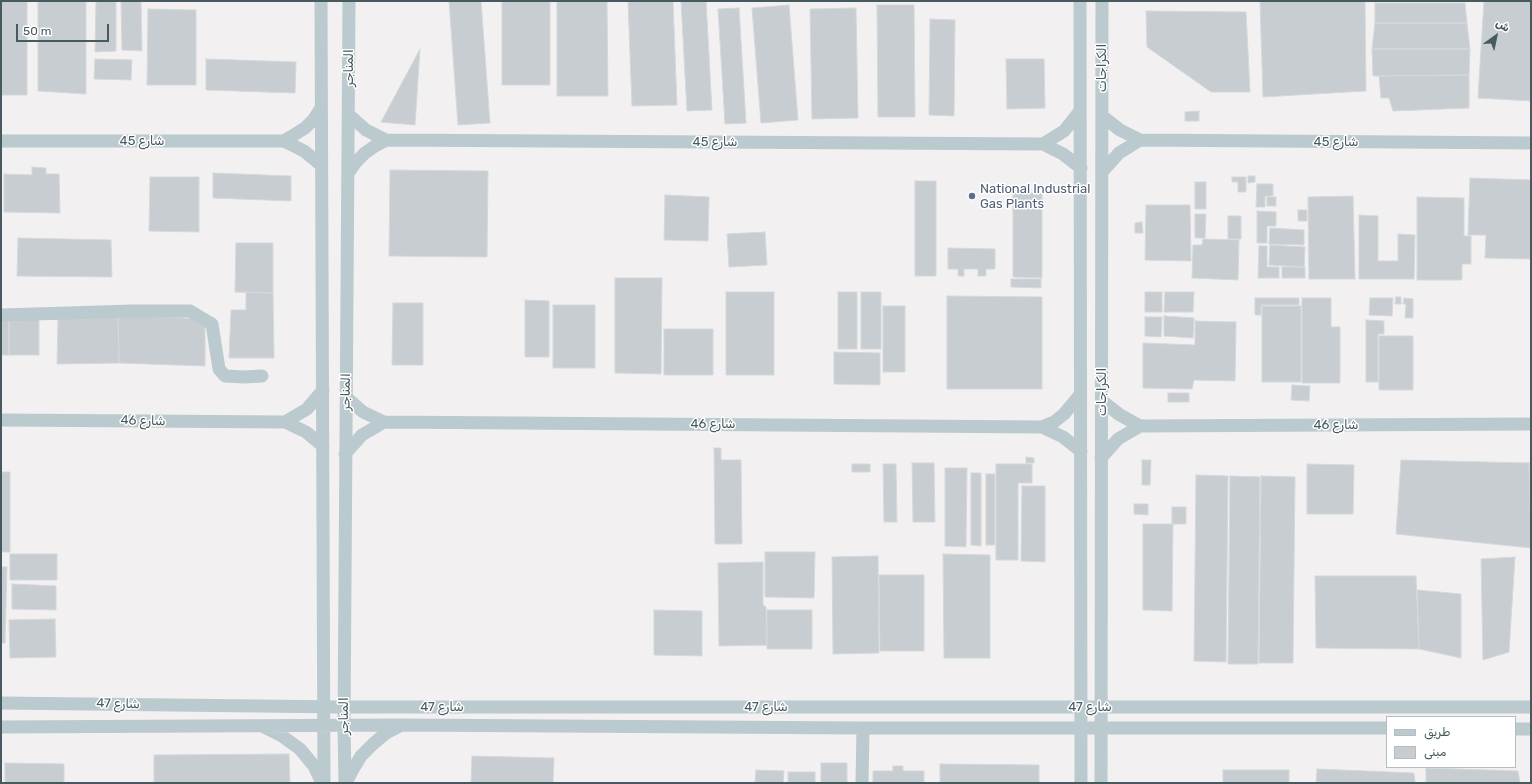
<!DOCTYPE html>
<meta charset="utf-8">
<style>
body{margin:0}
#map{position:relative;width:1532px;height:784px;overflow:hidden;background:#f3f0f1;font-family:Rubik,Cairo,sans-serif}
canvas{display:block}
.frame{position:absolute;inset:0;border:2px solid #475a5f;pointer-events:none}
.legend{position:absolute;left:1386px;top:716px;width:130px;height:52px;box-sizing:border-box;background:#fff;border:1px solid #b5bdbf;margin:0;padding:5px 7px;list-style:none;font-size:12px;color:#475a5f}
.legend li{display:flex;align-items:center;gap:8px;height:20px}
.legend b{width:20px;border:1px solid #b5bdbf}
.north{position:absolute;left:1476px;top:16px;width:40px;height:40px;-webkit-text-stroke:3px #fff;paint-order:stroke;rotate:33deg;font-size:11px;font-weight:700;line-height:16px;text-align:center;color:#475a5f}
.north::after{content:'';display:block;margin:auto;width:14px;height:18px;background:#475a5f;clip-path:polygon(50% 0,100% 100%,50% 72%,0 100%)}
.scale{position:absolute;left:16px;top:24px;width:93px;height:18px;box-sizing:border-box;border:2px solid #475a5f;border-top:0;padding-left:5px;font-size:12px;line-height:14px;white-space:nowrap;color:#475a5f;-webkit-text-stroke:3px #fff;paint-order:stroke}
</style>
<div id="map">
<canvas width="1532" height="784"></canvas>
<div class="frame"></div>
<ul class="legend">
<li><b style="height:5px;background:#bbcace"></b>طريق</li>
<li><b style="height:11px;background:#c7cdd0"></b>مبنى</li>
</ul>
<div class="north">ش</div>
<div class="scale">50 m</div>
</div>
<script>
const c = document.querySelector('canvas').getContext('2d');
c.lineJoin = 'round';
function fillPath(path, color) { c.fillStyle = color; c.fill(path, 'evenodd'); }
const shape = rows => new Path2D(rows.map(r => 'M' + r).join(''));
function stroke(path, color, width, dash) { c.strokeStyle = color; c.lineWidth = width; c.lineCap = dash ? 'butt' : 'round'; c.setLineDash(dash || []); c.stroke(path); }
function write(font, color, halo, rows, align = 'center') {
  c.font = font + ' Rubik,Cairo,sans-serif'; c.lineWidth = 3; c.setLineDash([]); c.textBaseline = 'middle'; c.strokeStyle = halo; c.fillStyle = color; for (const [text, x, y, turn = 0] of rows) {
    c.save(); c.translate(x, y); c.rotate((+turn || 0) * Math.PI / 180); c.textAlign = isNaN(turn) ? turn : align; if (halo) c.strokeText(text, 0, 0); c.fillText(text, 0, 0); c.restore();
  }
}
const building = shape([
 [1,1,27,1,27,95,1,95,1,1],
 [38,1,86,1,86,94,38,91,38,1],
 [96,1,116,1,116,51,95,52,96,1],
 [121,1,141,1,142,51,122,50,121,1],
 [449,1,481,1,490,123,458,125,449,1],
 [502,1,550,1,550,85,502,85,502,1],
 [557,1,607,1,608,96,557,96,557,1],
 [628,1,673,1,677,105,632,106,628,1],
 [681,1,706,1,712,110,687,111,681,1],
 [1260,1,1365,1,1366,91,1263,97,1260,1],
 [1484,1,1531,1,1531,101,1478,98,1484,1],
 [1375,3,1465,3,1467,23,1375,23,1375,3],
 [789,5,798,120,761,123,752,8,789,5],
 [877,5,914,5,915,117,878,117,877,5],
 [739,8,746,123,725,124,718,9,739,8],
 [856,8,858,118,812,119,810,9,856,8],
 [148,9,196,10,196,85,147,85,148,9],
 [1146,11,1246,12,1250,92,1211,92,1147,47,1146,11],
 [930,19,955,20,954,116,929,115,930,19],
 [1375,23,1467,23,1470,49,1372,49,1375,23],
 [420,49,415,125,381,122,420,49],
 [1372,49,1470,49,1469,75,1373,76,1372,49],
 [95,59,132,60,131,80,94,79,95,59],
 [206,59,296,62,295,93,206,90,206,59],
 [1006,59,1044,59,1045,108,1007,109,1006,59],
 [1469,75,1469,108,1393,111,1389,98,1381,98,1379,76,1469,75],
 [1199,111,1199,121,1185,121,1185,112,1199,111],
 [32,167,46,168,46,174,59,174,60,213,4,212,4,174,32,175,32,167],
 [390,170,488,171,487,257,389,256,390,170],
 [213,173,291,176,291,201,213,198,213,173],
 [1248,176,1255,176,1255,182,1248,183,1248,176],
 [150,177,199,177,199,232,149,231,150,177],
 [1232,177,1246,177,1246,192,1238,192,1238,182,1232,182,1232,177],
 [1470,178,1531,180,1531,259,1485,258,1486,235,1468,235,1470,178],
 [915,181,936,181,936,276,915,276,915,181],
 [1195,182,1206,182,1206,209,1195,209,1195,182],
 [1257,184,1273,184,1273,196,1265,196,1265,207,1256,207,1257,184],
 [1013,193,1042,193,1042,278,1013,277,1013,193],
 [665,195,709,197,708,241,664,240,665,195],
 [1353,196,1355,279,1309,279,1308,197,1353,196],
 [1267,197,1276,197,1276,206,1267,206,1267,197],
 [1417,197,1464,198,1464,236,1471,236,1471,264,1462,264,1462,280,1417,280,1417,197],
 [1146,205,1190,205,1191,261,1145,260,1146,205],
 [1298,210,1307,210,1307,221,1298,221,1298,210],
 [1257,211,1276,212,1276,226,1267,226,1267,243,1257,243,1257,211],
 [1195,214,1206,214,1205,238,1195,238,1195,214],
 [1359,215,1378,216,1378,261,1398,261,1398,234,1415,235,1414,279,1359,279,1359,215],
 [1228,216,1241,216,1241,239,1228,239,1228,216],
 [1142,222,1143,233,1135,233,1135,223,1142,222],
 [1270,228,1304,230,1304,245,1269,244,1270,228],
 [765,232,767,265,729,267,727,234,765,232],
 [18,238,111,240,112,277,17,276,18,238],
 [1203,239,1239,240,1238,280,1192,278,1193,245,1202,245,1203,239],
 [236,243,273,243,273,293,235,292,236,243],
 [1270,245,1305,247,1304,267,1269,265,1270,245],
 [1259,246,1267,246,1267,267,1279,267,1279,278,1258,278,1259,246],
 [948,248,995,249,995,269,986,269,986,276,978,276,978,269,964,269,964,276,958,276,958,269,948,269,948,248],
 [1282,267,1305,267,1305,278,1282,278,1282,267],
 [615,278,662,278,661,374,615,373,615,278],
 [1011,279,1041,279,1041,288,1011,287,1011,279],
 [246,292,273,293,274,358,229,358,231,310,246,310,246,292],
 [726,292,774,292,774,375,726,375,726,292],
 [838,292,857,292,857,349,838,349,838,292],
 [861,292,881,292,881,349,861,349,861,292],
 [1145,292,1162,292,1162,312,1145,312,1145,292],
 [1165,292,1194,292,1193,312,1164,312,1165,292],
 [947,296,1042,297,1042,389,947,389,947,296],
 [1396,297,1401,297,1401,304,1395,304,1396,297],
 [1255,298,1299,298,1299,305,1261,305,1261,315,1255,315,1255,298],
 [1302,298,1331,298,1331,327,1340,327,1340,383,1302,383,1302,298],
 [1370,298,1393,298,1392,316,1369,315,1370,298],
 [1404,298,1413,299,1413,318,1405,318,1406,304,1403,304,1404,298],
 [525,300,549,301,549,357,525,357,525,300],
 [393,303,423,303,423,365,392,365,393,303],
 [553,305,595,305,595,368,553,368,553,305],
 [883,306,905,306,905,372,883,372,883,306],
 [1262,306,1301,306,1301,382,1262,382,1262,306],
 [39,314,39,355,9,355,9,315,39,314],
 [1,315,9,315,9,355,1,355,1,315],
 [118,315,119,363,57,364,58,317,118,315],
 [118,315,205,319,205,366,119,363,118,315],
 [1164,316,1194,318,1193,338,1164,336,1164,316],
 [1145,317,1162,317,1161,337,1145,336,1145,317],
 [1366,320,1384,321,1384,334,1378,334,1378,382,1366,382,1366,320],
 [1195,321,1236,322,1235,381,1194,380,1192,389,1143,388,1143,343,1195,345,1195,321],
 [664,329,713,329,713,375,664,375,664,329],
 [1379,336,1413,336,1413,390,1379,390,1379,336],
 [834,352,880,353,880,385,834,384,834,352],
 [1292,385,1310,386,1309,401,1291,400,1292,385],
 [1168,393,1189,393,1189,402,1168,402,1168,393],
 [714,448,721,448,721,460,741,460,742,544,715,544,714,448],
 [1026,457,1034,458,1034,463,1026,463,1026,457],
 [1142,460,1151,460,1150,485,1142,485,1142,460],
 [1401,460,1529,463,1531,548,1396,534,1401,460],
 [1531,462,1531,481,1530,480,1529,463,1531,462],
 [912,463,934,463,935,522,913,522,912,463],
 [852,464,870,464,870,472,852,472,852,464],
 [883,464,896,464,897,522,884,522,883,464],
 [996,464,1032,464,1032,483,1018,483,1018,560,996,560,996,464],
 [1307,464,1354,465,1353,514,1307,514,1307,464],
 [945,468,967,468,966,547,945,546,945,468],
 [1,472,10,472,10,552,1,552,1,472],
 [971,473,981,473,981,546,971,545,971,473],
 [986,474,995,474,995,545,986,545,986,474],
 [1196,475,1228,476,1226,662,1194,661,1196,475],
 [1230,476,1260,477,1258,664,1228,664,1230,476],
 [1261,476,1295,477,1293,663,1259,663,1261,476],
 [1022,486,1045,486,1045,562,1021,561,1022,486],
 [1134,504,1148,504,1148,515,1134,514,1134,504],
 [1172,507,1186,507,1186,524,1172,524,1172,507],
 [1143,524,1173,524,1172,611,1143,610,1143,524],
 [765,552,815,552,814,598,765,597,765,552],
 [10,554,57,554,57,580,10,580,10,554],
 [943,554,990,555,990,658,944,658,943,554],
 [878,556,879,653,833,654,832,557,878,556],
 [1515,557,1509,652,1483,660,1481,559,1515,557],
 [763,562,763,605,766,607,767,645,719,646,718,563,763,562],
 [1,567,7,567,5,643,1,643,1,567],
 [879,575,924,575,924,651,880,651,879,575],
 [1315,576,1416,576,1419,649,1316,648,1315,576],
 [12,584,56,586,56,610,12,609,12,584],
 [1417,590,1461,594,1461,658,1419,649,1417,590],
 [654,610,702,611,702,656,654,655,654,610],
 [767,610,812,610,812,649,767,649,767,610],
 [55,619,56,657,10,658,9,620,55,619],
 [289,754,290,783,154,783,154,755,289,754],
 [472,756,554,758,553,783,471,783,472,756],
 [5,763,64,764,64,783,5,783,5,763],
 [821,763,847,763,847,783,821,783,821,763],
 [940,764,1039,765,1039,783,940,783,940,764],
 [893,766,903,766,903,771,924,771,924,783,873,783,873,771,893,771,893,766],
 [1426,768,1518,771,1520,783,1426,783,1426,768],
 [1317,769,1414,773,1415,783,1316,783,1317,769],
 [756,770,784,771,783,783,755,783,756,770],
 [1223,770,1289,770,1289,783,1223,783,1223,770],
 [788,772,815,772,815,783,788,783,788,772]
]);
fillPath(building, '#c7cdd0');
stroke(building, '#d4d8dc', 1);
stroke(shape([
 [321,1,324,783],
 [1080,1,1081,783],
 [349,115,366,130,386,140,1043,144,1063,154,1081,168],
 [1102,116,1120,130,1140,140,1531,143],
 [1,141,284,141,304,151,321,165],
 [284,141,305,128,314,119,321,108],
 [1043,144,1064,131,1080,111],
 [349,172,356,162,365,153,375,146,386,140],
 [1102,172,1119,153,1140,140],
 [1,315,132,311,190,311,212,324,219,369,225,376,244,377,262,376],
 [346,397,363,412,384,422,1042,427,1063,437,1081,451],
 [1102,401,1120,415,1140,426,1531,424],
 [1,420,285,422,306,432,323,446],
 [285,422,307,409,323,390],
 [1042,427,1054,422,1064,414,1080,395],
 [345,454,362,435,384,422],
 [1101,458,1118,439,1140,426],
 [1,703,344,707,1531,707],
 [1,727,401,725,863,728,1387,728],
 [264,727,282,736,300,749,314,766,322,783],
 [1515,729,1531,729],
 [345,783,344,725,349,1],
 [346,783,352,771,361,756,373,744,386,733,400,726],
 [862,783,863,728],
 [1101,783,1102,1]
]), '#bbcace', 13);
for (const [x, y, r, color] of [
 [972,196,4,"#5c6f8a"]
]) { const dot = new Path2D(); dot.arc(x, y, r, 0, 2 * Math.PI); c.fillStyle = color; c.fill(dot); stroke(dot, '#fff', 1.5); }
write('13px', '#475a5f', '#fff', [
 ["المناجر",349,68,-90],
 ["الكراجات",1102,68,-90],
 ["شارع 45",142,141],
 ["شارع 45",715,142],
 ["شارع 45",1336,142],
 ["المناجر",346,392,-89],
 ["الكراجات",1102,392,-90],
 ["شارع 46",143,421,1],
 ["شارع 46",713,424],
 ["شارع 46",1336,425],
 ["شارع 47",118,704,1],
 ["شارع 47",442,707],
 ["شارع 47",766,707],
 ["شارع 47",1090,707],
 ["المناجر",344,716,-90]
]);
write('13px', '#4e5e75', '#fff', [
 ["National Industrial",980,189],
 ["Gas Plants",980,204]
], 'left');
</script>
